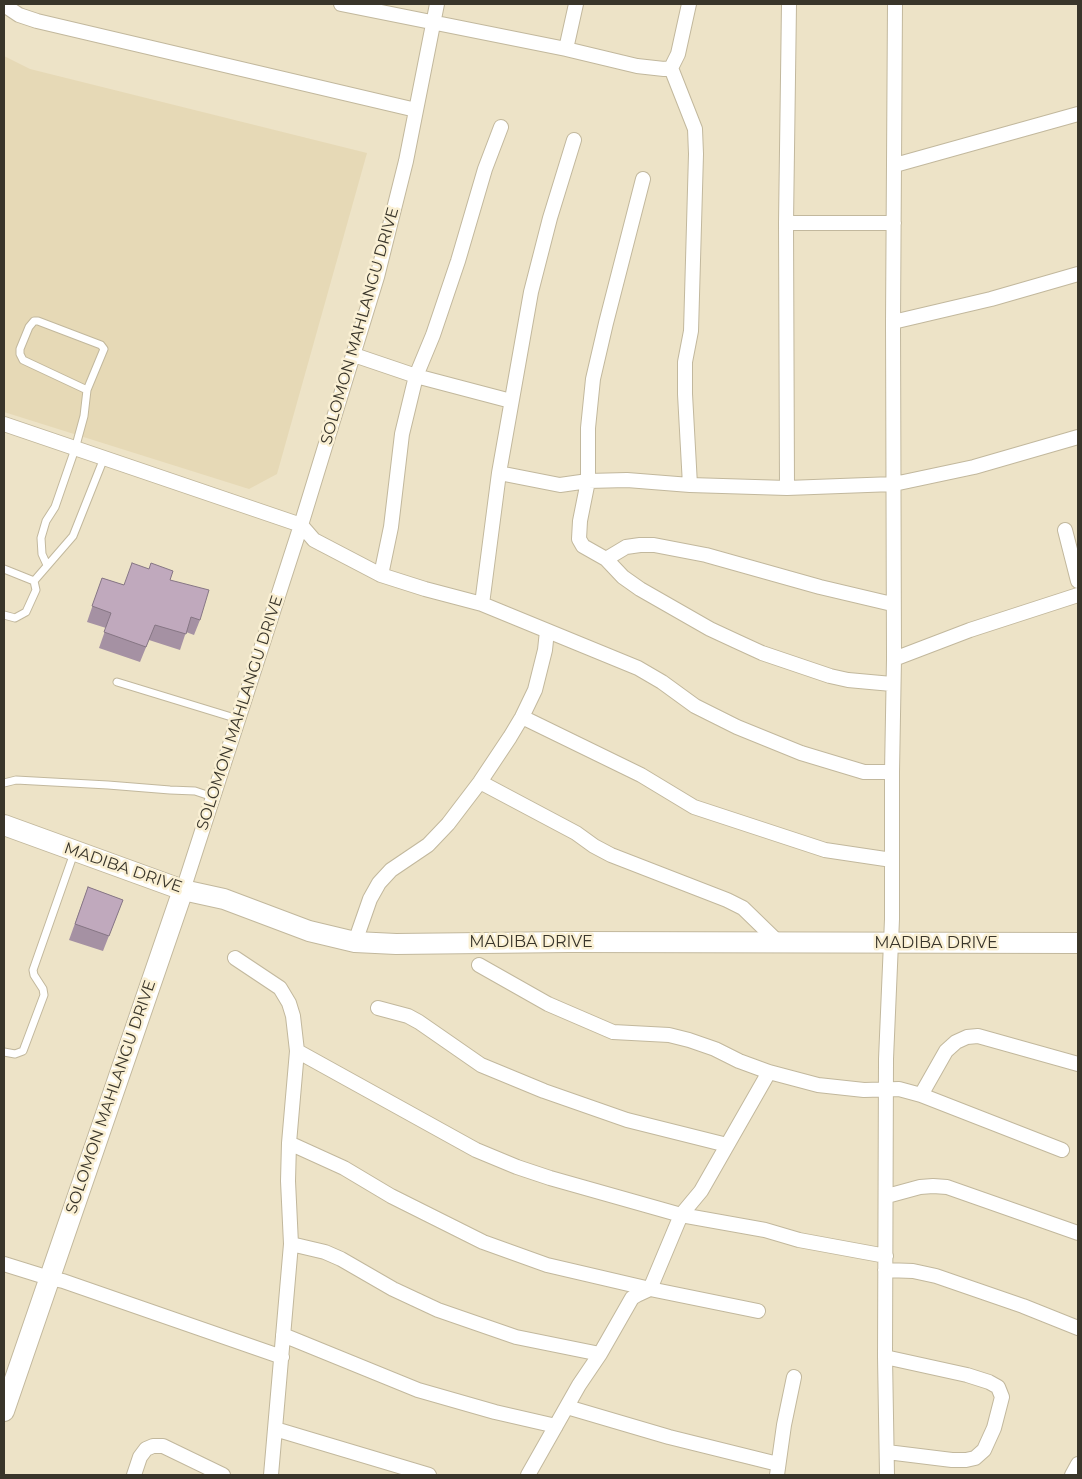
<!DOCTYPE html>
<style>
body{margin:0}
#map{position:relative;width:1082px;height:1479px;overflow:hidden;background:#ede3c7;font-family:Montserrat,sans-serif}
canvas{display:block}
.frame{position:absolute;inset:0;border:5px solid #39352a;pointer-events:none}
</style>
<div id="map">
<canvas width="1082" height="1479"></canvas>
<div class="frame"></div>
</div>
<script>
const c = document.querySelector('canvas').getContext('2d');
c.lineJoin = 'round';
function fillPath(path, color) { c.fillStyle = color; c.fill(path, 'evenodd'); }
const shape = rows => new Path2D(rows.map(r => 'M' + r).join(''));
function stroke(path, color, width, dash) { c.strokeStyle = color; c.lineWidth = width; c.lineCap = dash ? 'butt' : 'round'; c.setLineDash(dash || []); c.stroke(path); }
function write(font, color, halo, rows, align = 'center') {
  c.font = font + ' Montserrat,sans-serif'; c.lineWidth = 5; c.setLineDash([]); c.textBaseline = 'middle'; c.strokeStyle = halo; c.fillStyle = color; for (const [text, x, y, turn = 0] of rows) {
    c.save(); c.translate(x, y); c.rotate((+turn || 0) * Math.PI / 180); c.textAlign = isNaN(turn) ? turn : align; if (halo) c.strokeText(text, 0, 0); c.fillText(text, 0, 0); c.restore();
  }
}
fillPath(shape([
 [4,56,30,69,367,153,277,474,249,489,4,412]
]), '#e6d9b6');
const lane = shape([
 [47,565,42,554,41,538,46,521,55,507,75,449,84,416,87,390,104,349,101,345,38,321,34,321,29,327,20,349,20,354,23,360,87,390],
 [4,569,34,581],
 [4,615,15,618,26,612,36,590,34,581,73,536,104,458],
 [117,682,238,719],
 [4,783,16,780,108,785,170,790,195,791,213,797],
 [4,1052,15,1054,23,1051,44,995,43,989,34,975,33,970,74,853]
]);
const street = shape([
 [341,4,566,49,637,66,664,69,671,68,678,54,689,4],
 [4,5,19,15,37,21,416,110],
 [566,49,576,4],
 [671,68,695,129,696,154,691,331,685,362,685,394,690,485],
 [895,165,1078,114],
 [643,179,606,323,593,379,588,428,588,481,580,521,579,539,583,546,606,559,623,577,640,589,710,629,738,642,762,653,830,676,848,680,892,684],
 [786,223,894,223],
 [893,322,991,299,1078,274],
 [354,355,416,376,511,401],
 [4,424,301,525,314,540,381,575,425,589,482,604,638,668,662,682,695,706,737,727,801,753,864,772,892,772],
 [499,473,560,485,588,481,627,480,690,485,787,488,894,484,974,467,1078,437],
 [787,488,786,223,789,4],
 [1065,530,1078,581],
 [606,559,626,547,640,545,654,545,706,555,820,587,892,604],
 [381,575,391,527,402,434,416,376,433,335,458,261,485,169,501,127],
 [482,604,499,473,531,292,550,218,574,140],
 [894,659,970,630,1078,595],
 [522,717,641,775,694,807,825,850,892,860],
 [480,782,576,833,594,846,611,855,727,900,743,908,778,942],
 [183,890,301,525,377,277,406,161,437,4],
 [355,942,370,899,379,883,391,870,428,845,448,824,480,782,510,737,522,717,535,690,545,650,547,631],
 [235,958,280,988,289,1003,293,1016,297,1051,289,1143,288,1181,291,1244,271,1475],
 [479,965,548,1004,613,1032,669,1035,689,1040,715,1049,739,1061,769,1072,818,1085,864,1090,899,1089,921,1095,1062,1150],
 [378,1008,408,1016,419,1022,481,1065,544,1091,627,1120,727,1145],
 [297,1051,476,1150,517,1167,550,1178,681,1215,765,1230,799,1240,886,1256],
 [921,1095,946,1051,956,1042,967,1037,978,1036,1078,1064],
 [289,1143,344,1168,391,1196,483,1242,547,1265,650,1289,758,1311],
 [887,1196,920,1187,933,1186,947,1187,1078,1233],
 [291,1244,325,1252,341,1259,393,1289,438,1310,516,1337,600,1354],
 [4,1264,49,1278,63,1281,282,1357],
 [885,1270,913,1271,936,1276,1023,1306,1078,1328],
 [283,1335,418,1390,495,1412,556,1426],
 [885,1357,967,1375,989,1382,998,1387,1002,1397,994,1428,984,1450,975,1458,966,1460,952,1460,887,1452],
 [567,1407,669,1437,778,1464],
 [275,1429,429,1475],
 [134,1475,140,1457,146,1449,153,1446,163,1446,223,1475],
 [528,1475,579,1385,600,1354,632,1298,637,1295,650,1289,681,1215,701,1191,769,1072],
 [777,1475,784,1425,794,1377],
 [887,1475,885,1357,886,1059,892,919,892,772,894,659,893,322,895,4],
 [1072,1475,1078,1464]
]);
const secondary = shape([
 [4,825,183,890,224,899,309,931,355,942,396,944,569,942,1078,943],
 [4,1411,183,890]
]);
stroke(lane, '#c2b89d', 9);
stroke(street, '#c2b89d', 16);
stroke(secondary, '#c2b89d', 22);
stroke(lane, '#fff', 7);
stroke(street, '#fff', 14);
stroke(secondary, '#fff', 20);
fillPath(shape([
 [102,578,124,585,170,580,200,620,194,635,186,632,180,650,149,640,140,662,99,648,106,628,87,622],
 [88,887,123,900,103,951,69,940]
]), '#a591a3');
const building = shape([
 [132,563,149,569,151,563,173,571,170,580,209,590,200,620,191,617,186,634,155,625,146,647,104,632,111,613,92,606,102,578,124,585,132,563],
 [88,887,123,900,109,936,75,924,88,887]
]);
fillPath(building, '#c0a9bd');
stroke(building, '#867684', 1);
write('16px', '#39352a', '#faf0d4', [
 ["SOLOMON MAHLANGU DRIVE",360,326,-74],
 ["SOLOMON MAHLANGU DRIVE",240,713,-72],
 ["MADIBA DRIVE",123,868,19],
 ["MADIBA DRIVE",531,942],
 ["MADIBA DRIVE",936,943],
 ["SOLOMON MAHLANGU DRIVE",111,1097,-71]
]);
</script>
